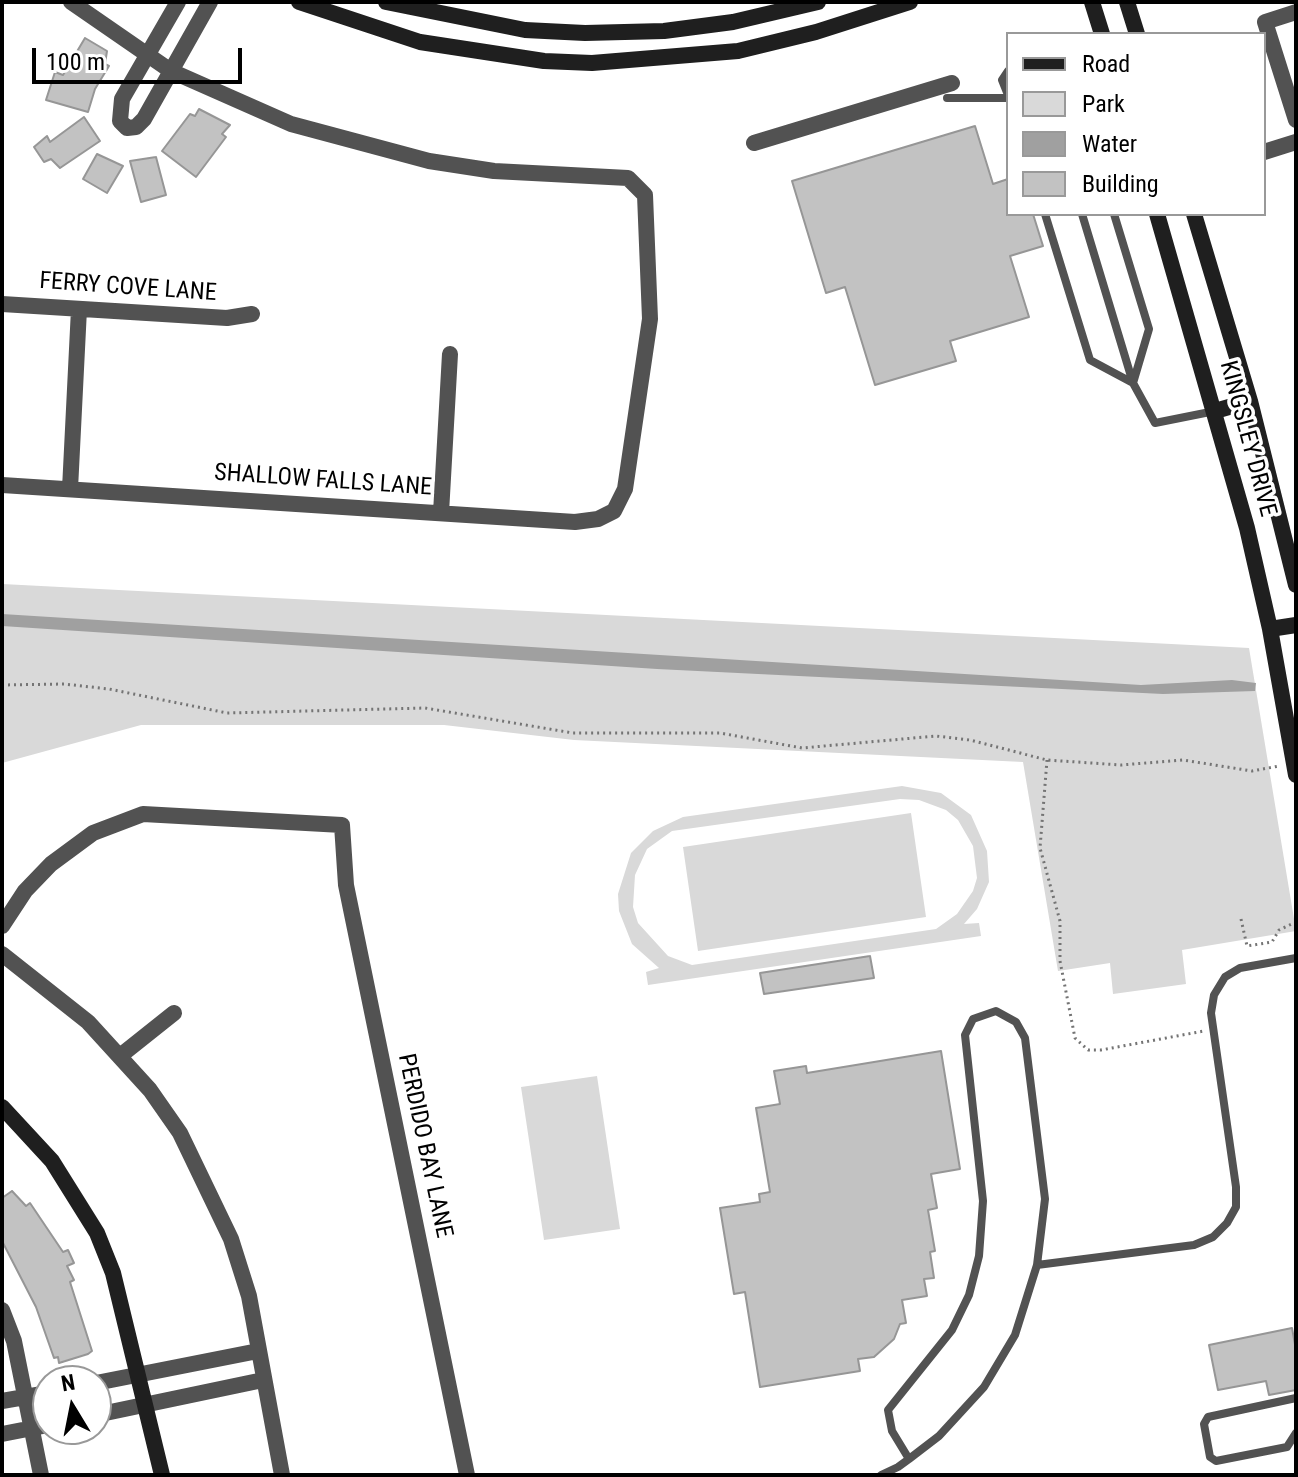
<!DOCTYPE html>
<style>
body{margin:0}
#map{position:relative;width:1298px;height:1477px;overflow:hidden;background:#fff;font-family:"Roboto Condensed",sans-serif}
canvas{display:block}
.frame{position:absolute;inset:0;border:4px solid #000;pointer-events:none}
.legend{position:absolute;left:1006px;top:32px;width:260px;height:184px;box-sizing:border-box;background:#fff;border:2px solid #999;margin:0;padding:10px 14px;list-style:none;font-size:24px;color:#000}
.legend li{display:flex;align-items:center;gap:16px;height:40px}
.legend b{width:40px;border:2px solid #999}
.north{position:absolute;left:32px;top:1365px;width:80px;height:80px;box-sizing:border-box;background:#fff;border:2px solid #999;border-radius:50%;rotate:350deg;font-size:22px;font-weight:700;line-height:32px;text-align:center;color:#000}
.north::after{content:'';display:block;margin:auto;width:28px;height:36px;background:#000;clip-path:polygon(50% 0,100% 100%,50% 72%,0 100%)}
.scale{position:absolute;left:32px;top:48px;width:210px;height:36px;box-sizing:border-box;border:4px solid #000;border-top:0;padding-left:10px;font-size:24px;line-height:28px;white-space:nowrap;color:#000;-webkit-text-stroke:6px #fff;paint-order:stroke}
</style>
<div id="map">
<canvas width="1298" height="1477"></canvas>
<div class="frame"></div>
<ul class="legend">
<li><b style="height:10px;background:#1f1f1f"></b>Road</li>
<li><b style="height:22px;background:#d9d9d9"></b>Park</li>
<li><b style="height:22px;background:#a0a0a0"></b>Water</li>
<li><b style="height:22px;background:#c2c2c2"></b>Building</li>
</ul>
<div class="north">N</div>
<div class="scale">100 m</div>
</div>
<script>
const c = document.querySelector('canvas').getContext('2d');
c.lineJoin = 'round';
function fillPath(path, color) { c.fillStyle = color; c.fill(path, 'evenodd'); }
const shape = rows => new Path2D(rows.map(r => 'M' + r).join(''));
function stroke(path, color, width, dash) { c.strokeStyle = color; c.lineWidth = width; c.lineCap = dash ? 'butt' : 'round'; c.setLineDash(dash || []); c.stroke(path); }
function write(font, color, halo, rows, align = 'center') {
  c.font = font + ' "Roboto Condensed",sans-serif'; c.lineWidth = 7; c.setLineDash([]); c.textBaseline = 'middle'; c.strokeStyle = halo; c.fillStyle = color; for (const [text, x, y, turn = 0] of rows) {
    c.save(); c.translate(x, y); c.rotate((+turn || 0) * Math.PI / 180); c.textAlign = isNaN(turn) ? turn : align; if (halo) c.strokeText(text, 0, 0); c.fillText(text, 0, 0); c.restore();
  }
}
fillPath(shape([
 [2,584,1249,648,1296,931,1182,950,1186,984,1113,994,1110,963,1058,971,1023,762,574,740,444,725,141,725,2,763],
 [902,786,941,793,971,815,987,851,989,882,977,909,964,924,979,923,981,936,648,985,646,972,659,968,632,944,619,911,618,894,631,853,653,831,683,817],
 [900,799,919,800,946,810,958,820,973,846,977,878,973,891,957,914,936,929,692,965,668,956,638,923,633,907,635,875,647,849,672,831],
 [911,813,926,917,698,951,683,847],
 [597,1076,620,1229,544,1240,521,1087]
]), '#d9d9d9');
fillPath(shape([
 [2,614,1141,685,1232,680,1256,683,1255,691,1163,694,657,669,2,626]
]), '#a0a0a0');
const building = shape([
 [85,38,107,51,105,64,109,66,95,89,88,112,46,100,55,72,63,75,85,38],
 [199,109,230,125,222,134,226,137,196,177,162,151,190,114,195,116,199,109],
 [84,117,100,141,60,168,51,159,44,162,34,147,47,136,50,142,84,117],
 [975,126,993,184,1008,179,1008,214,1033,214,1043,246,1010,256,1029,317,950,341,956,361,875,385,845,287,826,293,792,181,975,126],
 [97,154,123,166,107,193,83,179,97,154],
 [156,157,166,195,141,202,130,161,156,157],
 [870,956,874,978,764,994,760,973,870,956],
 [941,1051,960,1169,931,1174,937,1208,928,1210,935,1251,930,1252,934,1278,924,1279,927,1296,902,1300,906,1323,900,1324,894,1339,874,1357,858,1359,860,1371,760,1387,745,1292,734,1294,720,1208,760,1202,759,1194,770,1192,756,1108,780,1104,774,1071,806,1066,807,1073,941,1051],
 [12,1191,26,1206,30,1203,63,1252,68,1250,74,1263,67,1266,74,1280,70,1282,92,1351,88,1354,59,1363,58,1357,54,1358,36,1307,2,1241,2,1198,12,1191],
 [1292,1328,1296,1350,1296,1390,1269,1395,1266,1381,1218,1390,1209,1345,1292,1328]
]);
fillPath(building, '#c2c2c2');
stroke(building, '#969696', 2);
stroke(shape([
 [2,685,64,684,109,689,227,713,425,708,573,733,720,733,802,748,936,736,970,740,1047,760,1121,765,1183,760,1252,771,1279,766],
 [1047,760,1040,848,1060,921,1060,961,1075,1038,1088,1050,1101,1050,1204,1031],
 [1241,919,1247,946,1272,942,1279,930,1296,922]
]), '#747474', 3, [2, 4]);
stroke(shape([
 [1008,71,1002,80,1008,95],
 [947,98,1008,98],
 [1045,214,1090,360,1133,383,1149,329,1114,214],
 [1082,214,1133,383,1155,423,1215,411],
 [1037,1265,1194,1245,1213,1237,1227,1223,1236,1207,1236,1187,1211,1013,1214,995,1225,977,1240,968,1296,958],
 [1296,1398,1208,1417,1204,1424,1210,1457,1216,1461,1287,1447,1296,1433],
 [881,1475,898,1467,909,1459,939,1436,984,1387,1015,1335,1037,1265,1045,1199,1025,1038,1016,1022,996,1011,973,1019,965,1035,983,1201,979,1256,969,1295,952,1330,888,1410,892,1431,909,1459]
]), '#525252', 8);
stroke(shape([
 [178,2,122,99,120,121,127,128,136,127,144,119,210,2],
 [1296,12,1265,22,1296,120],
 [754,143,952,83],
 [1264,152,1296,142],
 [2,304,227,318,252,314],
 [2,485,575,522,598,519,614,511,625,489,650,319,645,195,628,178,494,171,429,161,291,124,171,71,71,2],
 [70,489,79,309],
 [441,513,450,354],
 [2,926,25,891,51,864,93,833,143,814,342,825,346,885,467,1475],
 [2,954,88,1022,150,1090,180,1133,231,1239,249,1296,282,1475],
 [120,1056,174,1013],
 [2,1310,14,1341,41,1475],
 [96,1383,258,1351],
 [2,1401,48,1393],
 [96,1415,263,1380],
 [2,1434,48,1425]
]), '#525252', 16);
stroke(shape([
 [299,2,420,42,544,61,592,63,738,51,816,32,910,2],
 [386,2,525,30,585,33,664,31,733,22,818,2],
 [1092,2,1102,34],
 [1127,2,1137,34],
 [1157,214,1247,528,1270,629,1296,775],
 [1194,214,1250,401,1296,585],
 [1215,411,1250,401],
 [1270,629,1296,625],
 [2,1107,52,1161,97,1233,113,1273,162,1475]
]), '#1f1f1f', 16);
write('24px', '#000', '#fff', [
 ["FERRY COVE LANE",128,288,4],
 ["KINGSLEY DRIVE",1247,439,75],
 ["SHALLOW FALLS LANE",323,481,4],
 ["PERDIDO BAY LANE",424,1146,78]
]);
</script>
